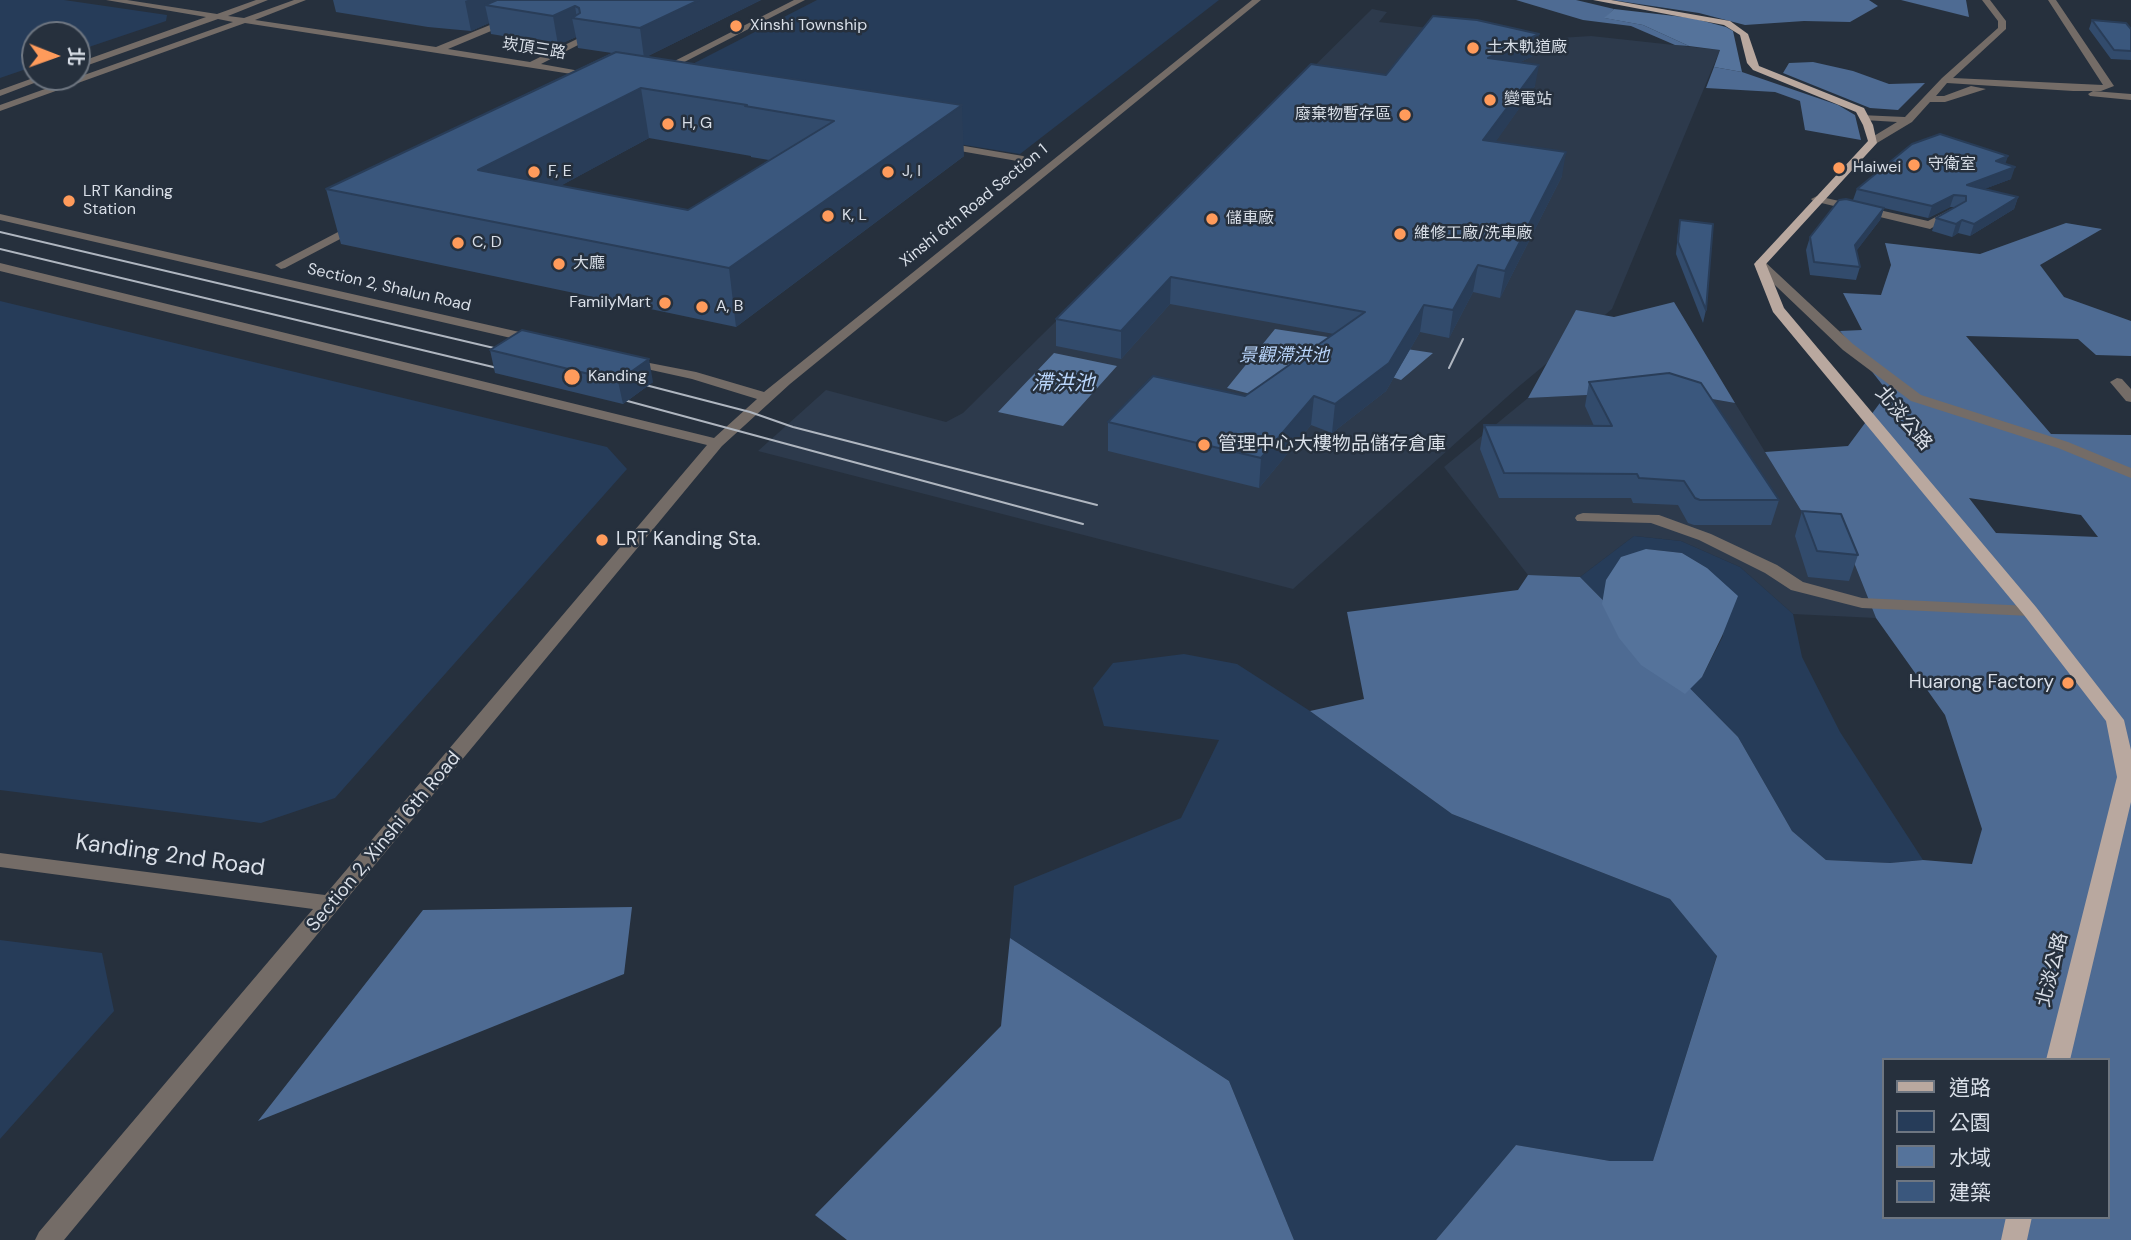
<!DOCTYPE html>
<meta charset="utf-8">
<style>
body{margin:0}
#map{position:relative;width:2131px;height:1240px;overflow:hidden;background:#26303d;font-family:"DM Sans","Noto Sans TC",sans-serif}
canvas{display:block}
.legend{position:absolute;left:1882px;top:1058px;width:228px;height:161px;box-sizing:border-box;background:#26303d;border:2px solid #6e7681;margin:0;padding:9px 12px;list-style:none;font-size:21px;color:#d9dfe8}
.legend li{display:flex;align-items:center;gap:14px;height:35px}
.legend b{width:35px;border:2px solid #6e7681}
.north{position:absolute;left:21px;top:21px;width:70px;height:70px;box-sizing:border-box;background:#26303d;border:2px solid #6e7681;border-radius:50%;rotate:91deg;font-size:19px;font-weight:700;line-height:28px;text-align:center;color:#d9dfe8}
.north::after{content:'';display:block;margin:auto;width:24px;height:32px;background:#ff9b5b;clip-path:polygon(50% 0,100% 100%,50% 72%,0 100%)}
</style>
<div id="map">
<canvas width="2131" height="1240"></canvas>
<ul class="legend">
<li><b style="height:9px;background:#b9a89f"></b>道路</li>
<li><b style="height:19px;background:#263c59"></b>公園</li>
<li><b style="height:19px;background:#55739b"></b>水域</li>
<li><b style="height:19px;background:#3a577d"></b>建築</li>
</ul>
<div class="north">北</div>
</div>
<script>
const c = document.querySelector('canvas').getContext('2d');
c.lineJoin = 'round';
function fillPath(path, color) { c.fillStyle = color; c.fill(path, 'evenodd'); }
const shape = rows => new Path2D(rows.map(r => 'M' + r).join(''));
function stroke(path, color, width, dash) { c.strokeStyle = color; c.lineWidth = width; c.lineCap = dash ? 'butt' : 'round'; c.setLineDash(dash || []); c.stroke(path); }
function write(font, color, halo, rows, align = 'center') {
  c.font = font + ' "DM Sans","Noto Sans TC",sans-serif'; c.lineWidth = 5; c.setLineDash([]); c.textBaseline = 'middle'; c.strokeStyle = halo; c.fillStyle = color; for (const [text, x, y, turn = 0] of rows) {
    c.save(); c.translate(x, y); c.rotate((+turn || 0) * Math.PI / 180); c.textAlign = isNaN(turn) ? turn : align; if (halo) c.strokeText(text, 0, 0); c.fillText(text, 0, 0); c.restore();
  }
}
fillPath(shape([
 [1372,9,1387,12,1379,22,1527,40,1591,36,1720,50,1612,309,1517,388,1293,589,758,451,826,390,946,422,963,413],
 [1666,391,1735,403,1810,525,1845,540,1876,618,1793,614,1740,567,1681,541,1634,536,1580,577,1528,575,1444,467,1528,398]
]), '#2d3a4c');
fillPath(shape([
 [0,0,64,0,167,15,166,21,77,51,77,35,35,35,35,66,0,78],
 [817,0,1219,0,1020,154,638,92],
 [0,301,607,447,627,469,335,798,261,823,0,790],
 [1634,536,1681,541,1740,567,1793,614,1802,657,1840,732,1923,860,1890,863,1826,860,1792,831,1738,737,1580,577],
 [1646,549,1682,553,1707,568,1723,636,1702,677,1690,688],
 [1184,654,1237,664,1310,711,1452,814,1670,899,1717,955,1653,1161,1610,1161,1516,1145,1436,1240,1294,1240,1229,1081,1010,938,1014,886,1181,818,1219,740,1104,726,1093,688,1113,663],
 [0,940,102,953,114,1011,0,1139]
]), '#263c59');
fillPath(shape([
 [1516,0,1576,0,1614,9,1605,18,1643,25,1689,46,1675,45,1631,26,1583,20],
 [1612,0,1869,0,1878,6,1850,22,1804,21,1745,25,1699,13],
 [1901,0,1966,0,1969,17],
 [1813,62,1853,71,1889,84,1925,83,1898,110,1870,108,1783,73,1789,63],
 [1714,67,1742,72,1838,105,1855,115,1861,140,1805,130,1800,101,1775,92,1706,88],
 [2066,223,2102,229,2040,265,2064,297,2131,321,2131,356,2096,355,2078,339,1966,336,2051,434,2131,435,2131,1240,1436,1240,1516,1145,1610,1161,1653,1161,1717,956,1670,899,1452,814,1310,711,1364,699,1347,612,1518,590,1528,575,1580,577,1738,737,1792,831,1826,860,1890,863,1923,860,1972,864,1982,829,1945,715,1876,618,1845,540,1810,525,1765,452,1848,446,1888,392,1840,331,1862,330,1843,293,1881,295,1891,265,1885,243,1980,254],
 [1969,498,2081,515,2098,537,1996,533],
 [1884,1060,2108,1060,2108,1217,1884,1217],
 [1674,302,1735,403,1666,391,1528,398,1576,310,1614,317],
 [632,907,624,974,258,1121,423,910],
 [1010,938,1229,1081,1294,1240,847,1240,815,1215,1001,1026]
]), '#4e6b93');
fillPath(shape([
 [1614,9,1692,18,1726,27,1733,31,1742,72,1714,67,1720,50,1689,46,1643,25,1604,18],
 [1275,329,1433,353,1401,380,1328,356,1266,398,1227,388],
 [1054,353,1117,366,1063,426,998,412],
 [1646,549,1682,553,1707,568,1738,596,1722,636,1702,677,1685,694,1641,665,1619,638,1602,604,1606,580,1621,557]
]), '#55739b');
fillPath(shape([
 [106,0,127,0,217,14,256,0,268,0,228,16,244,18,294,0,306,0,255,20,436,47,512,16,516,19,515,21,448,49,530,62,579,38,582,39,582,43,541,64,602,75,597,78,245,23,0,111,0,105,233,22,218,19,77,69,77,63,206,17,106,0],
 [794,0,805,0,661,74,653,72,794,0],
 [1252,0,1261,0,790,384,722,446,64,1240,35,1240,39,1232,313,909,0,867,0,853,325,895,707,445,0,271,0,263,714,438,757,399,692,379,624,364,624,358,696,372,764,392,1252,0],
 [1982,0,1990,0,2006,21,2006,29,1953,78,2103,85,2048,0,2056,0,2114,86,2101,91,2073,91,1947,83,1936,96,1944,96,1971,86,1986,89,1945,102,1930,102,1912,122,1877,143,1869,143,1869,139,1897,122,1864,120,1859,117,1860,115,1905,117,1942,78,1998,28,1998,21,1982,0],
 [36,77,50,77,0,96,0,90,36,77],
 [2093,91,2131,94,2131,100,2090,96,2088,94,2093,91],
 [941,142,1023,156,1028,159,1023,162,937,147,937,143,941,142],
 [1817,196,1928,221,1951,209,1961,211,1930,229,1813,201,1811,199,1817,196],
 [0,214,537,336,544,340,537,344,0,220,0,214],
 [359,221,365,225,363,227,285,268,281,269,275,265,359,221],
 [1760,260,1764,261,1853,344,1921,395,2068,442,2131,468,2131,478,2058,448,1911,401,1843,350,1756,267,1756,261,1760,260],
 [2117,378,2122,379,2131,389,2131,402,2126,401,2110,382,2117,378],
 [1583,513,1659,515,1711,534,1777,565,1803,582,1862,598,2030,606,2039,611,2030,616,1862,608,1791,590,1765,573,1699,540,1651,523,1577,521,1575,518,1577,515,1583,513]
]), '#746c67');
fillPath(shape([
 [1593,0,1611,0,1730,21,1748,34,1759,66,1864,108,1873,125,1877,143,1766,264,1784,308,2036,607,2124,720,2131,750,2131,802,2070,1060,2046,1060,2117,777,2106,721,2024,615,1773,312,1754,264,1868,141,1863,125,1856,112,1753,70,1747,63,1740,35,1724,25,1593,0],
 [2006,1217,2032,1217,2027,1240,2001,1240,2006,1217]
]), '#b9a89f');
stroke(shape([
 [0,232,511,352],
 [0,249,514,372],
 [1449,368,1463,339],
 [630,381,750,412,793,427,1097,505],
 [609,396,1083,524]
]), '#afb6c0', 2);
fillPath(shape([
 [333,0,761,0,648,56,964,156,736,327,341,244,326,189,612,53,578,48,576,37,558,45,491,34,489,23,471,31,428,27,336,12],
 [649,138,751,156,751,157,769,160,688,210,560,186],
 [2092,20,2131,29,2131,60,2111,59,2089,29],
 [1535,55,1520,62,1535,86,1495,142,1562,176,1500,298,1473,292,1449,338,1420,332,1386,391,1332,433,1311,425,1259,488,1108,451,1108,422,1245,396,1334,334,1170,304,1121,359,1056,346,1056,319,1386,75],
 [2006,164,2011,179,1984,189,2018,197,2014,209,1970,236,1958,233,1952,237,1932,231,1936,218,1955,207,1950,207,1928,218,1884,208,1880,220,1856,251,1860,267,1856,280,1810,275,1806,250,1810,237,1853,200,1857,189],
 [1680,220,1706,310,1703,323,1676,254,1678,232],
 [490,350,653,382,623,404,495,373],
 [1589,382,1779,500,1771,525,1694,525,1688,523,1678,505,1633,503,1631,498,1499,498,1480,449,1484,425,1594,426,1585,406],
 [1802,511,1858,555,1849,581,1808,577,1795,536]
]), '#324b6c');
fillPath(shape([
 [468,0,512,0,485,5,489,23,471,31,465,1],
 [699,0,761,0,644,58,640,28],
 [575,6,577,19,572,18,576,37,558,45,553,16],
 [1539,34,1535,55,1484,79,1488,58],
 [1539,65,1535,86,1480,164,1483,140],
 [641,88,649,138,494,222,478,170],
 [962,105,964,156,736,327,729,268],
 [1566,152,1562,176,1500,298,1505,271],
 [2008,156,2004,168,1996,161],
 [2015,167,2011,179,1966,196,1967,185],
 [1954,195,1950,207,1928,218,1932,206],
 [2018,197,2014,209,1970,236,1974,224],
 [1884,208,1880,220,1851,258,1855,245],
 [1962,220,1958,233,1952,237,1956,224],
 [1478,265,1473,292,1449,338,1453,310],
 [1171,277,1170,304,1121,359,1121,331],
 [1424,305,1420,332,1386,391,1332,433,1335,404],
 [649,359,653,382,623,404,618,381],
 [1314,396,1311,425,1259,488,1261,458]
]), '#293d58');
const building = shape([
 [497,0,699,0,640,28,572,18,580,13,579,8,575,6,553,16,485,5,497,0],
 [1433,16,1477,20,1539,34,1488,58,1539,65,1483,140,1566,152,1505,271,1478,265,1453,310,1424,305,1389,363,1335,404,1314,396,1261,458,1108,422,1153,376,1245,396,1365,312,1171,277,1121,331,1056,319,1311,64,1386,75,1433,16],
 [2092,20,2126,23,2131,29,2131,51,2114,50,2092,20],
 [616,52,962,105,729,268,326,189,616,52],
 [641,88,747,105,745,106,834,121,688,210,478,170,641,88],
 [1940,134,2008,156,1996,161,2015,167,1967,185,2018,197,1974,224,1962,220,1956,224,1936,218,1966,201,1966,196,1954,195,1932,206,1857,189,1912,144,1940,134],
 [1846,199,1884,208,1855,245,1860,267,1814,262,1810,237,1839,200,1846,199],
 [1680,220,1713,224,1706,310,1678,242,1680,220],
 [522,330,649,359,618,381,490,350,522,330],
 [1669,373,1701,383,1779,500,1700,500,1695,498,1684,481,1639,478,1637,474,1504,473,1484,425,1612,426,1589,382,1669,373],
 [1802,511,1841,514,1858,555,1817,551,1802,511]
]);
fillPath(building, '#3a577d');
stroke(building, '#293d58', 2);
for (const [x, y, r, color] of [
 [736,26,7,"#ff9b5b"],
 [1473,48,7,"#ff9b5b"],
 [1490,100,7,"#ff9b5b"],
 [1405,115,7,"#ff9b5b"],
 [668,124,7,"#ff9b5b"],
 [1914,165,7,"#ff9b5b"],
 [1839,168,7,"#ff9b5b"],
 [534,172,7,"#ff9b5b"],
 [888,172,7,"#ff9b5b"],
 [69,201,7,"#ff9b5b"],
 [828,216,7,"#ff9b5b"],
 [1212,219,7,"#ff9b5b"],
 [1400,234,7,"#ff9b5b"],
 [458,243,7,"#ff9b5b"],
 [559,264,7,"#ff9b5b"],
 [665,303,7,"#ff9b5b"],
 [702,307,7,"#ff9b5b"],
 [572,377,9,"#ff9b5b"],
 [1204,445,7,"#ff9b5b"],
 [602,540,7,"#ff9b5b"],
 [2068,683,7,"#ff9b5b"]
]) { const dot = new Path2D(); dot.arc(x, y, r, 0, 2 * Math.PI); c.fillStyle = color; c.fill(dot); stroke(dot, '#26303d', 2.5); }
write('16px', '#d9dfe8', '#26303d', [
 ["Xinshi Township",750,26],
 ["土木軌道廠",1487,48],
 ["變電站",1504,100],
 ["廢棄物暫存區",1391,115,"right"],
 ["H, G",682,124],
 ["守衛室",1928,165],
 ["Haiwei",1853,168],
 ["F, E",548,172],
 ["J, I",902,172],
 ["LRT Kanding",83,192],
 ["Station",83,210],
 ["K, L",842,216],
 ["儲車廠",1226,219],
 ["維修工廠/洗車廠",1414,234],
 ["C, D",472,243],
 ["大廳",573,264],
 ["FamilyMart",651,303,"right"],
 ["A, B",716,307],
 ["Kanding",588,377]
], 'left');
write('16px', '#d9dfe8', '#26303d', [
 ["崁頂三路",534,49,9],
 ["Xinshi 6th Road Section 1",974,206,-39],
 ["Section 2, Shalun Road",389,288,13]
]);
write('italic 18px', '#b9d5fb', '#26303d', [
 ["景觀滯洪池",1284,356]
]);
write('19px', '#d9dfe8', '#26303d', [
 ["北淡公路",1903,419,50],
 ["Section 2, Xinshi 6th Road",384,842,-50],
 ["北淡公路",2053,970,-76]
]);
write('19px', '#d9dfe8', '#26303d', [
 ["管理中心大樓物品儲存倉庫",1218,445],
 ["LRT Kanding Sta.",616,540],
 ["Huarong Factory",2054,683,"right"]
], 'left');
write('italic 21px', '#b9d5fb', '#26303d', [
 ["滯洪池",1063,384]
]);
write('23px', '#d9dfe8', '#26303d', [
 ["Kanding 2nd Road",170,856,8]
]);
</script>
